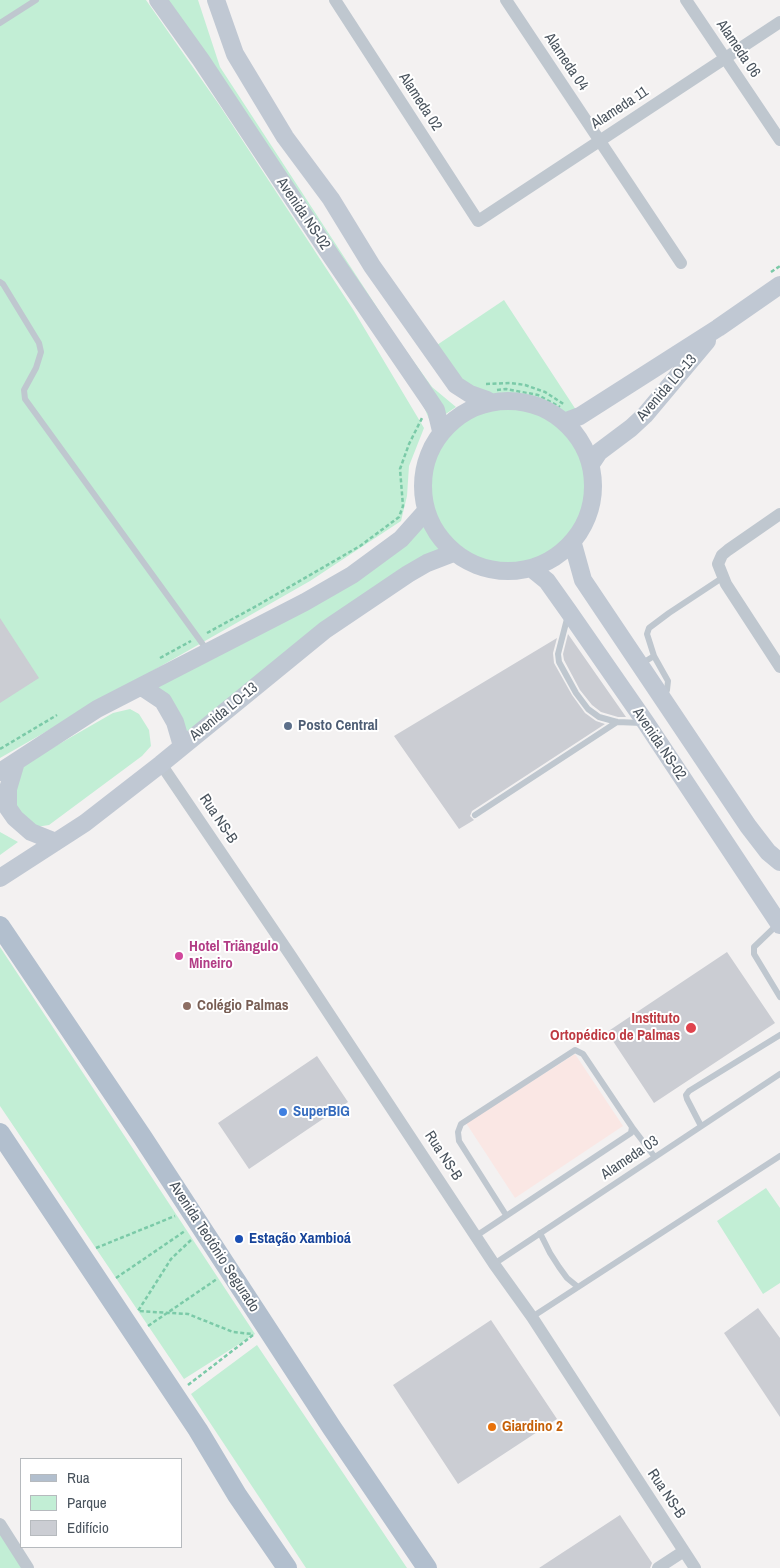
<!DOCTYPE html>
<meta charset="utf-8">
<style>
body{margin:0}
#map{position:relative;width:780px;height:1568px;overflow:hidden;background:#f3f1f1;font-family:"Archivo Narrow",sans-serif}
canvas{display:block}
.legend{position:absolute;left:20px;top:1458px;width:162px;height:90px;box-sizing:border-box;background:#fff;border:1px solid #b6babe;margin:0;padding:6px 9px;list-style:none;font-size:15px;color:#49535d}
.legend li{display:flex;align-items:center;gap:10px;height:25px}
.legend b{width:25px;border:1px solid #b6babe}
</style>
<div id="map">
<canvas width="780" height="1568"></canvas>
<ul class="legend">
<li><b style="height:6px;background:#b2bfce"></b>Rua</li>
<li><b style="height:14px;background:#c2eed5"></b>Parque</li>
<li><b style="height:14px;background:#cbcdd3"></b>Edifício</li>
</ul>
</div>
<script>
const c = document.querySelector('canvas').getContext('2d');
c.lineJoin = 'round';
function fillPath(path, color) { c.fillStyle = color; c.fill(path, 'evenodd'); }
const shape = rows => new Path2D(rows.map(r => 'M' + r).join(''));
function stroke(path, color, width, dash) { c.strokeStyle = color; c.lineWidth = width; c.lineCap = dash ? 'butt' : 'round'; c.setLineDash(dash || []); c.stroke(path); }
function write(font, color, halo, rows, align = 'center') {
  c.font = font + ' "Archivo Narrow",sans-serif'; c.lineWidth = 4; c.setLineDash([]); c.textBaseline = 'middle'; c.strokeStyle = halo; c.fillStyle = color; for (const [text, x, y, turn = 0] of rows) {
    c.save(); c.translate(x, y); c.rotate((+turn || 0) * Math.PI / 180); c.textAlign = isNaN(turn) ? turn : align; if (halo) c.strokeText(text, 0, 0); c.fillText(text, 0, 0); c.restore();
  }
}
fillPath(shape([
 [575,1054,623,1126,515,1198,466,1123]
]), '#fae7e4');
fillPath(shape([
 [0,0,146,0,220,106,354,311,424,428,409,466,407,496,401,521,310,581,0,758],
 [164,0,198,0,220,67,399,341,432,387,456,407,431,424,415,385],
 [504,300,580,416,564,422,581,442,593,492,583,529,573,544,531,568,477,566,453,553,397,581,182,746,148,693,207,651,328,594,426,511,424,467,441,431,487,401,470,394,431,349],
 [130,709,139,714,149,730,151,746,142,756,49,825,30,828,0,789,12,771,113,713],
 [0,832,18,842,0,855],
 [0,947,255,1334,184,1379,0,1106],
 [766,1188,780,1208,780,1283,763,1294,717,1221],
 [257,1345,407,1568,306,1568,191,1394],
 [0,1524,28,1568,0,1568]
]), '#c2eed5');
fillPath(shape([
 [0,618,39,678,0,703],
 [568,634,626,717,618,717,601,712,592,705,580,690,564,660,563,654],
 [557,638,553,653,554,663,572,695,585,713,596,721,605,724,472,811,470,816,474,820,459,829,394,736],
 [727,952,775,1023,654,1103,607,1032],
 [317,1056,348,1102,249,1169,218,1123],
 [758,1308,780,1338,780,1417,724,1333],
 [491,1320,557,1419,458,1484,393,1385],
 [620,1515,652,1563,650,1568,539,1568]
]), '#cbcdd3');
stroke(shape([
 [771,272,780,266],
 [486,384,511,383,525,385,545,392,565,405],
 [497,390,506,389,538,395,560,407],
 [207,633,260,604,360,546,399,517,403,506,400,469,409,444,422,418],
 [160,658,191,641],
 [0,749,57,715],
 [191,1240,171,1259,138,1311,188,1314,233,1332,252,1334],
 [96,1248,175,1216],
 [116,1278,185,1231],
 [148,1326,217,1279],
 [188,1385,253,1335]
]), '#7bcaa8', 2.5, [4, 2.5]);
stroke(shape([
 [0,23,36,0],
 [0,282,3,284,39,343,41,352,36,368,24,390,25,399,207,650],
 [568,615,558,654,559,662,576,693,588,709,599,717,617,722,642,723],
 [654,656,668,681,667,690,664,698],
 [641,664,654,656,647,634,649,628,669,613,722,578],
 [475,815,617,722],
 [778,924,754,947,754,954,780,997],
 [701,1126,687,1099,686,1095,689,1091,780,1035],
 [632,1127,654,1156],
 [540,1233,550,1253,559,1267,567,1278,578,1287],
 [476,1236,631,1133,632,1127,583,1054,575,1050,461,1124,458,1132,459,1141,506,1215],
 [494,1264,780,1074],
 [532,1317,780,1156]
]), '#bfc7cf', 6);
stroke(shape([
 [335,0,478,221,780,22],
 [506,0,681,263],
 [686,0,780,140],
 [780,514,728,550,722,555,718,564,726,584,780,667],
 [161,764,291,956,494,1264,532,1317,695,1568],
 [0,1524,28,1568],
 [658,1568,684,1551]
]), '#bfc7cf', 12);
stroke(shape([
 [158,0,201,60,327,250,428,398,436,410,441,431],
 [216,0,235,54,285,137,331,199,372,266,456,385,470,394,487,400],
 '423 486a85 85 0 1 1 170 0a85 85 0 1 1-170 0Z',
 [564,422,580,416,718,328,780,285],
 [591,464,599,452,631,428,645,415,707,341],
 [573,544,583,580,748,826,768,852,780,862],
 [531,568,547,581,569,612,646,723,780,925],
 [142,687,163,701,175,722,182,746],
 [16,762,8,789,8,808,15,818,31,832,56,842],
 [0,772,97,709,305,602,352,575,401,539,426,511],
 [0,878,85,823,161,764,325,630,408,574,427,563,453,553]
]), '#c0c8d3', 18);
stroke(shape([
 [0,926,143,1138,332,1428,427,1568],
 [0,1133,198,1430,237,1495,287,1568]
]), '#b2bfce', 20);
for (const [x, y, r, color] of [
 [288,726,5,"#5c6f8a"],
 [179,956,5,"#d1479c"],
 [187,1006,5,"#8d6e63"],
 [691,1028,6,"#e0444e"],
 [283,1112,5,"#3f7fe0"],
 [239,1239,5,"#1a4fb4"],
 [492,1427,5,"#e8710a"]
]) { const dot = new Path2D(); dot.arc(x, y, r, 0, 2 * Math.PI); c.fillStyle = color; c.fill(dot); stroke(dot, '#fff', 2); }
write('15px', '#49535d', '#fff', [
 ["Alameda 06",738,49,56],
 ["Alameda 04",566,62,56],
 ["Alameda 02",420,102,57],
 ["Alameda 11",620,108,-33],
 ["Avenida NS-02",303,214,56],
 ["Avenida LO-13",667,388,-49],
 ["Avenida LO-13",224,712,-39],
 ["Avenida NS-02",659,744,56],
 ["Rua NS-B",218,819,56],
 ["Rua NS-B",443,1156,57],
 ["Alameda 03",630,1158,-34],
 ["Avenida Teotônio Segurado",214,1247,57],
 ["Rua NS-B",666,1494,56]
]);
write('bold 15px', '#4e5e75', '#fff', [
 ["Posto Central",298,726]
], 'left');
write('bold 15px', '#b23c85', '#fff', [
 ["Hotel Triângulo",189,947],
 ["Mineiro",189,964]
], 'left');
write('bold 15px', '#785e54', '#fff', [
 ["Colégio Palmas",197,1006]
], 'left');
write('bold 15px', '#be3a42', '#fff', [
 ["Instituto",680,1019],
 ["Ortopédico de Palmas",680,1036]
], 'right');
write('bold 15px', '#366cbe', '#fff', [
 ["SuperBIG",293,1112]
], 'left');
write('bold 15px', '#164399', '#fff', [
 ["Estação Xambioá",249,1239]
], 'left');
write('bold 15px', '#c56008', '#fff', [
 ["Giardino 2",502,1427]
], 'left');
</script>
